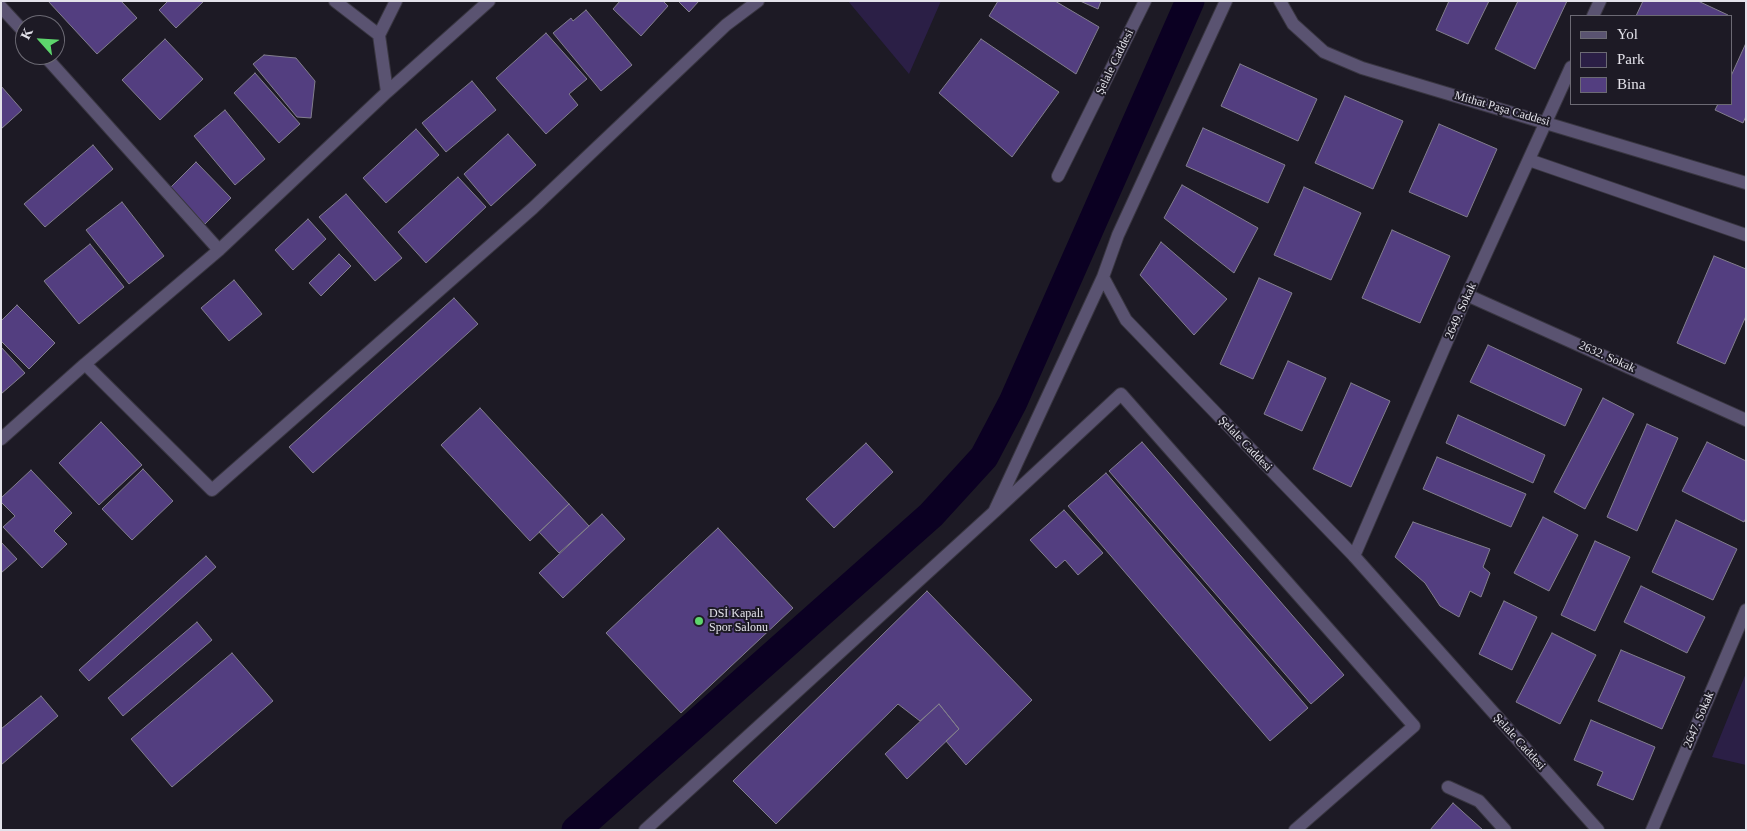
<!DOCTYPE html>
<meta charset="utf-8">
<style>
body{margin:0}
#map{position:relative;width:1747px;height:831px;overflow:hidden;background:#1d1a25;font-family:"Times New Roman",serif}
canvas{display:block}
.frame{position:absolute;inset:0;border:2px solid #e3e2ea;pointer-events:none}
.legend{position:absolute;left:1570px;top:15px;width:162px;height:90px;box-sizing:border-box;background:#1d1a25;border:1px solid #6c6a74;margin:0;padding:6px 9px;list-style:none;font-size:15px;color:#e3e2ea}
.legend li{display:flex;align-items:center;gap:10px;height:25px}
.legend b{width:25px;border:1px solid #6c6a74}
.north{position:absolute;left:15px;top:15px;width:50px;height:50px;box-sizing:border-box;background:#1d1a25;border:1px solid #6c6a74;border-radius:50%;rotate:296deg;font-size:14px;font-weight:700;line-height:20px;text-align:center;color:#e3e2ea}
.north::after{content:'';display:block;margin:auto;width:18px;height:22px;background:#5dd56c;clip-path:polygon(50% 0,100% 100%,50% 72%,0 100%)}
</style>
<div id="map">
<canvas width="1747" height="831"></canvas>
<div class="frame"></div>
<ul class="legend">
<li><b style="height:6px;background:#5a5371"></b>Yol</li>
<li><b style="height:14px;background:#2b1f46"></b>Park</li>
<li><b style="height:14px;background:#533e80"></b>Bina</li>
</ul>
<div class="north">K</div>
</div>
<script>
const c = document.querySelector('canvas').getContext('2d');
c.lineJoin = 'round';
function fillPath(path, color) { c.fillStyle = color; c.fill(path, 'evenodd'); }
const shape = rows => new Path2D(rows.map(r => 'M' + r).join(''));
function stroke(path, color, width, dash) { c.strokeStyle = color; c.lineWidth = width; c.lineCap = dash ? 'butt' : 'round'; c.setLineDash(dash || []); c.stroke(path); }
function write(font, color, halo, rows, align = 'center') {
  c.font = font + ' "Times New Roman",serif'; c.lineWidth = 4; c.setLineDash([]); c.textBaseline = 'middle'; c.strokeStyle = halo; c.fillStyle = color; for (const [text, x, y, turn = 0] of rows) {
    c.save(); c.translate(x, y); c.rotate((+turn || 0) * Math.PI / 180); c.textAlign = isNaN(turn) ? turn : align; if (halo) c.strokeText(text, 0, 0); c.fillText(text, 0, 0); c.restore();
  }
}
fillPath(shape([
 [848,1,941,1,909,74],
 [1746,673,1746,765,1712,757]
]), '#2b1f46');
stroke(shape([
 [576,830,931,515,984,457,1013,402,1190,1]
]), '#0b0022', 29);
const building = shape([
 [48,1,121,1,137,18,97,54,48,1],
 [168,1,204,1,176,28,159,10,168,1],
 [620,1,663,1,668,6,641,36,613,9,620,1],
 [678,1,699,1,689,12,678,1],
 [998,1,1055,1,1099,27,1076,74,989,16,998,1],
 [1080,1,1101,1,1098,9,1080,1],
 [1449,1,1489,1,1468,44,1436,30,1449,1],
 [1518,1,1567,1,1535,69,1495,49,1518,1],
 [1643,1,1698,1,1728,15,1727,16,1636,16,1643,1],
 [586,10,632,65,601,91,553,33,571,18,573,21,586,10],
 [546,33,587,79,569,94,578,105,546,134,496,78,546,33],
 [165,39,203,79,160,120,122,80,165,39],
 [981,39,1059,92,1012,157,939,93,981,39],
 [1746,43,1746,116,1743,123,1715,110,1718,104,1731,104,1731,76,1746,43],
 [264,55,296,58,315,81,311,118,297,117,253,64,264,55],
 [1240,64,1317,99,1298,141,1221,106,1240,64],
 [255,73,300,124,279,143,234,93,255,73],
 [472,81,496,110,446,152,422,123,472,81],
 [1,86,22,110,1,129,1,86],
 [1345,96,1403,121,1373,189,1315,163,1345,96],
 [225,110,265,159,235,185,194,136,225,110],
 [1439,124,1497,149,1467,217,1409,192,1439,124],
 [1203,128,1285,165,1268,203,1186,166,1203,128],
 [416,129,439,155,386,203,363,178,416,129],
 [508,134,536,165,491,206,464,174,508,134],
 [93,145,113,169,45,227,24,204,93,145],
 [196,162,231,198,205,224,170,188,196,162],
 [458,177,486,207,426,263,398,232,458,177],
 [1182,185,1258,228,1234,273,1164,218,1182,185],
 [1304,187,1361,213,1331,280,1274,255,1304,187],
 [346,194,402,258,375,281,319,217,346,194],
 [122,202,164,256,129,284,86,230,122,202],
 [308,219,326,239,293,270,275,250,308,219],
 [1392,230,1450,256,1420,323,1362,298,1392,230],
 [1161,242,1227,299,1194,335,1140,275,1161,242],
 [90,244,124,287,79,324,44,281,90,244],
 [339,254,351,266,321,296,309,283,339,254],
 [1714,256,1746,269,1746,316,1725,364,1677,343,1714,256],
 [1259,278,1292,293,1253,379,1220,364,1259,278],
 [234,280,262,314,229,341,201,308,234,280],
 [454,298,478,324,313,473,289,447,454,298],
 [17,305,55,343,29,369,1,341,1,321,17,305],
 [1488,345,1582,389,1565,426,1470,382,1488,345],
 [1,347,25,373,1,394,1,347],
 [1288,361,1326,378,1302,431,1264,414,1288,361],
 [1351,383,1390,401,1351,487,1313,469,1351,383],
 [1603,398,1634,414,1585,509,1554,492,1603,398],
 [480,408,569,504,530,541,441,445,480,408],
 [1458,415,1545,455,1533,483,1446,443,1458,415],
 [101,422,142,465,99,505,59,463,101,422],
 [1647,424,1678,438,1637,531,1607,517,1647,424],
 [1142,442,1344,675,1311,704,1109,471,1142,442],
 [1707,442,1746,461,1746,518,1744,522,1682,491,1707,442],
 [866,443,893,472,834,528,806,499,866,443],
 [1437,457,1526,494,1511,527,1423,489,1437,457],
 [143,469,173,501,132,540,102,509,143,469],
 [31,470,72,513,54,531,67,544,42,568,3,527,15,516,1,502,1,498,31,470],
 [1106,473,1308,708,1270,741,1068,506,1106,473],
 [569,504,589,526,559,553,539,532,569,504],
 [1064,510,1103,553,1078,575,1065,560,1056,568,1030,540,1064,510],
 [602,514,625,539,563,598,539,573,602,514],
 [1543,517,1578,535,1549,591,1514,573,1543,517],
 [1676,520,1737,549,1713,600,1652,572,1676,520],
 [1413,522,1490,549,1483,567,1490,573,1481,597,1470,591,1459,617,1440,606,1425,583,1395,557,1413,522],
 [718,528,793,608,681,713,606,633,718,528],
 [1595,541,1630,557,1595,631,1561,615,1595,541],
 [1,542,17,559,1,573,1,542],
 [206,556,216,567,89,681,79,670,206,556],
 [1641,586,1705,617,1687,653,1624,622,1641,586],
 [927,591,1032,700,966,765,946,741,959,729,939,704,920,721,898,704,776,824,733,781,927,591],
 [1504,601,1537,617,1512,670,1479,654,1504,601],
 [197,622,212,640,123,716,108,698,197,622],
 [1552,633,1596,655,1560,724,1516,702,1552,633],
 [1621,650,1685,677,1662,729,1598,701,1621,650],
 [232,653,273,701,172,787,131,739,232,653],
 [41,696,58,716,1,765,1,729,41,696],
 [939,704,959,729,907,779,885,754,939,704],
 [1591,720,1655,747,1633,800,1597,785,1603,772,1574,760,1591,720],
 [1453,803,1483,830,1430,830,1453,803]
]);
fillPath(building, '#533e80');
stroke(building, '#827e8d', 1);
const service = shape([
 [1448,787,1479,801,1505,830]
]);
const minor = shape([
 [335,1,379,35],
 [1,7,25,33],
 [1593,16,1600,1],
 [44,55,219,250],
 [387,92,379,35,396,1],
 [1529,160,1746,235],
 [1467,295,1746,420],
 [85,364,212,490,533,208,726,25,758,1],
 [1,439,85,364,219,250,387,92,489,1],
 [1354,556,1467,295,1571,67],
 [1652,830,1746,610]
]);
const tertiary = shape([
 [1226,1,1118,235,1103,277,1126,320,1354,556,1598,830],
 [1280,1,1293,24,1324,52,1362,68,1746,183],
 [1058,176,1145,1],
 [994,512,1121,394,1414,726,1295,830],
 [645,830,994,512,1103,277]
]);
stroke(service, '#393641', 14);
stroke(minor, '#393641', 14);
stroke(tertiary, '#393641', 14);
stroke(service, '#5a5371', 12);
stroke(minor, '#5a5371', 12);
stroke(tertiary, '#5a5371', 12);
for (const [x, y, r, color] of [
 [699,621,5,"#5dd56c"]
]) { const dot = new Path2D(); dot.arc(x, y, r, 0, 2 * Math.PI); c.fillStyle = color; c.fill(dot); stroke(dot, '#1d1a25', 2); }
write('12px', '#e3e2ea', '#1d1a25', [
 ["Şelale Caddesi",1115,62,-64],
 ["Mithat Paşa Caddesi",1502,109,16],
 ["2649. Sokak",1461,311,-66],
 ["2632. Sokak",1607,357,24],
 ["Şelale Caddesi",1245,444,46],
 ["2647. Sokak",1699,720,-67],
 ["Şelale Caddesi",1519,742,48]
]);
write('12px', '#e3e2ea', '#1d1a25', [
 ["DSİ Kapalı",709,614],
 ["Spor Salonu",709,628]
], 'left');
</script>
